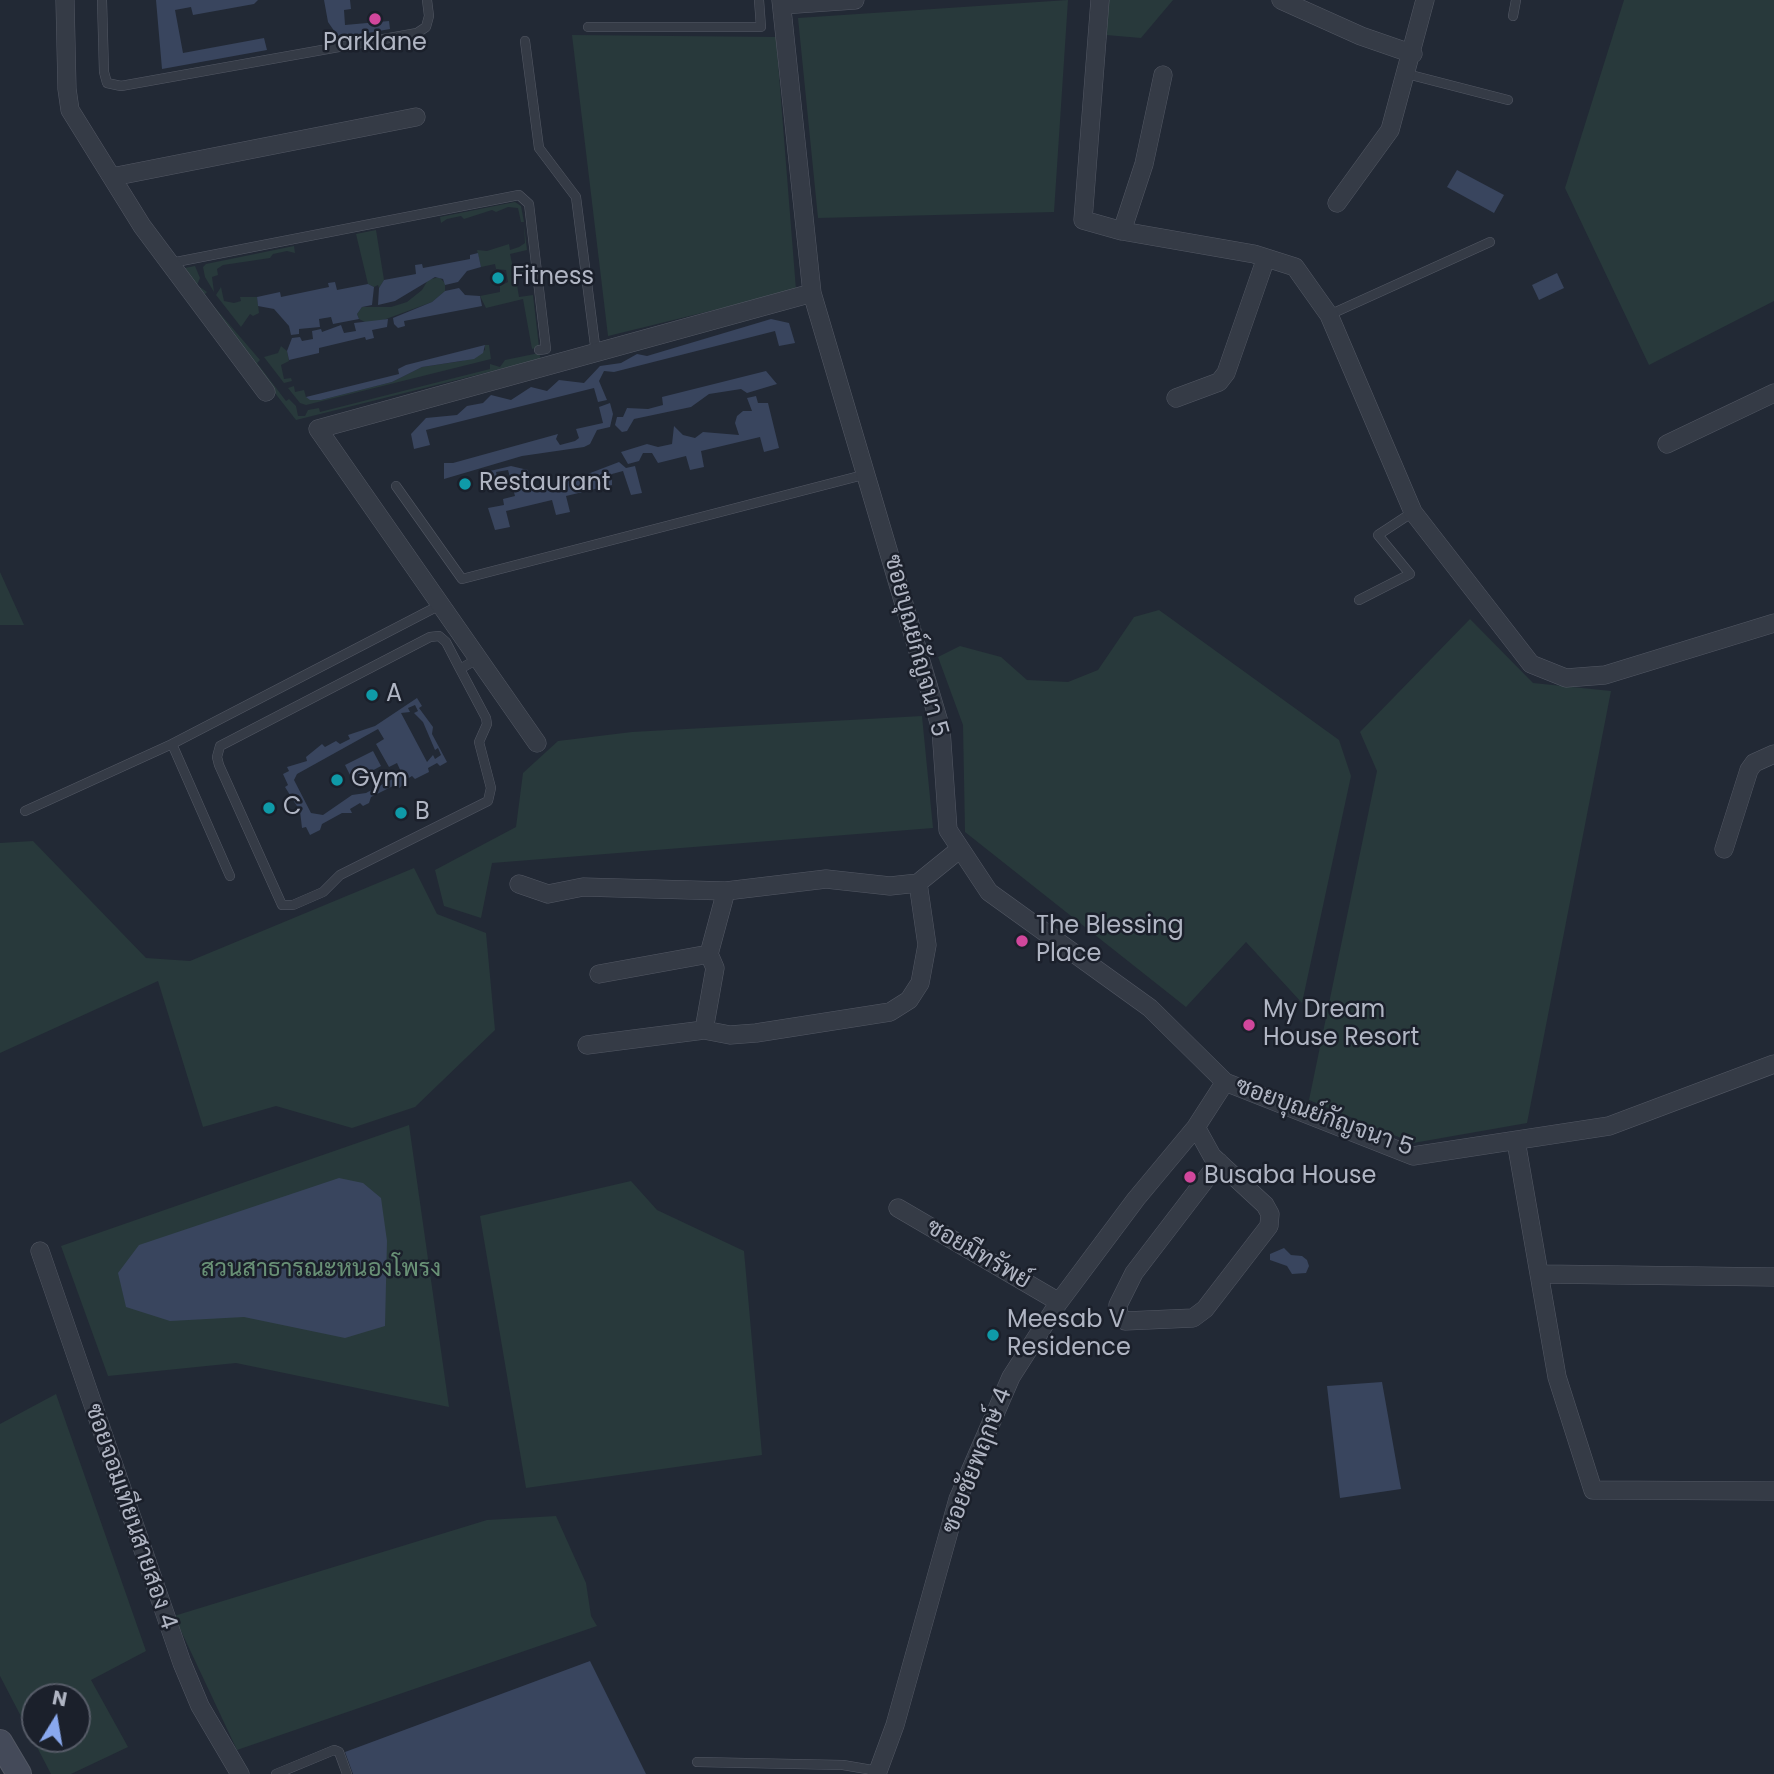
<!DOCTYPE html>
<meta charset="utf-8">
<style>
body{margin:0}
#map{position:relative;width:1774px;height:1774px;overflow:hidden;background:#222935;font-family:Poppins,sans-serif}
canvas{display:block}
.north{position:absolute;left:21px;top:1683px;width:70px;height:70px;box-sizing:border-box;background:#1b202b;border:2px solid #575c68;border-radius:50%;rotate:11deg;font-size:19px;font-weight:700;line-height:28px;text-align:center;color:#b0b5c3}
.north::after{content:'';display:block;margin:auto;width:24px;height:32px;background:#89a8ee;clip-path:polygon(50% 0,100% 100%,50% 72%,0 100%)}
</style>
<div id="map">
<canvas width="1774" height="1774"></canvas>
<div class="north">N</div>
</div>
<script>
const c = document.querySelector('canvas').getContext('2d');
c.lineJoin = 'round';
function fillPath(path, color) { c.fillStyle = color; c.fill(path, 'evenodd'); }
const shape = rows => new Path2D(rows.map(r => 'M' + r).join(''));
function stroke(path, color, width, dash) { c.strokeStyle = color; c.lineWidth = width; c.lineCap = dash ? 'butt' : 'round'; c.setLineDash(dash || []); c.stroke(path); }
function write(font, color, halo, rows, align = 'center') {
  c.font = font + ' Poppins,Sarabun,sans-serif'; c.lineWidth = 5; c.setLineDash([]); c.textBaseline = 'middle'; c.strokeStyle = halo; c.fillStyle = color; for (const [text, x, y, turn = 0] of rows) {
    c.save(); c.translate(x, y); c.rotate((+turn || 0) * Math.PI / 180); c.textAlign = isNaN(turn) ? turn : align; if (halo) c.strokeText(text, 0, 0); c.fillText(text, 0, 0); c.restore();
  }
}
fillPath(shape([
 [1068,0,1054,212,818,218,798,18],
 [1108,0,1173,0,1141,38,1106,35],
 [1624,0,1774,0,1774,301,1649,365,1565,188],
 [572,35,776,37,796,290,608,336],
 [515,202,521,206,524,222,521,222,518,208,508,207,496,212,492,210,464,219,461,216,447,219,441,223,440,217],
 [524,225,527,250,510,254,514,273,528,270,529,276,516,279,519,297,533,295,539,347,532,349,523,299,486,308,480,296,500,292,500,286,508,282,506,270,496,269,495,264,481,267,477,250,487,251,509,244,510,250,519,247,525,243],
 [376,230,384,280,379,288,378,285,374,287,368,284,356,234],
 [294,246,295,253,287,251,273,254,270,258,223,265,217,269,218,275,212,277,214,292,205,277,203,267,206,264],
 [195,266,200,278,197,285,207,292,204,295,260,360,257,363,286,401,289,399,296,406,298,416,305,416,308,410,319,408,320,412,490,369,490,364,500,367,505,360,539,353,541,359,296,420,182,274,185,268],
 [439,277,445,283,445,291,432,302,378,322,367,323,359,319,357,314,362,307,391,307,407,302,422,290,428,280],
 [221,287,224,301,234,303,241,301,240,297,257,297,259,313,253,316,250,314,241,327,216,295],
 [485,345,489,345,491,359,306,405,300,403,288,388,294,386,295,392,304,390,306,397,321,400,392,382,422,367,462,361,485,350],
 [281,346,287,351,289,361,281,365,284,379,291,378,292,381,284,383,264,357,278,353],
 [0,572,24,625,0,625],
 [1159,610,1339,740,1351,776,1302,1003,1246,942,1186,1007,965,832,963,725,938,657,960,646,1001,657,1027,680,1068,682,1098,670,1134,617],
 [1470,619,1533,683,1611,691,1527,1123,1413,1143,1309,1100,1377,771,1360,732],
 [922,716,933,828,492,863,481,918,444,906,435,870,516,827,523,773,558,741,632,732],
 [33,841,146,958,190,961,414,868,437,914,486,933,495,1030,415,1107,352,1128,276,1106,203,1127,158,981,0,1053,0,843],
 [409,1125,449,1407,236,1363,108,1376,61,1246],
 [631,1181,657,1210,744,1251,762,1455,526,1488,480,1216],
 [56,1394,146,1651,91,1680,128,1747,71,1774,51,1774,0,1676,0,1424],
 [77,1697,77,1739,35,1739,35,1697],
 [556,1516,586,1583,591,1616,597,1626,237,1750,174,1616,487,1520]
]), '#28393b');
fillPath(shape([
 [156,0,258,0,254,4,193,15,191,7,175,10,183,53,264,38,267,50,162,69],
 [324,0,350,0,351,9,344,10,345,25,389,21,390,29,339,38,328,22],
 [1457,170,1504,195,1494,213,1447,187],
 [478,253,481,267,467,271,458,282,445,285,443,279,435,277,395,301,378,305,379,288,384,280,416,274,415,265,422,264,423,268,470,259,470,255],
 [1557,273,1564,288,1539,300,1532,285],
 [335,282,337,290,368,284,374,287,372,305,362,307,357,314,359,319,333,324,331,317,319,319,320,327,299,329,299,334,291,335,289,326,274,309,258,306,257,297,280,292,281,297,329,287,328,283],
 [459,288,465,295,480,296,482,306,404,321,405,326,398,328,394,324,393,318,432,302,445,291],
 [388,319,387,327,372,330,374,338,366,340,365,337,319,348,319,353,289,360,287,351,292,338,300,337,302,341,313,339,312,331,321,329,322,332,341,325,344,333,356,331,354,323],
 [771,319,789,323,795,343,779,346,775,331,614,372,604,371,599,381,607,400,598,402,594,388,426,430,430,445,414,449,411,434,426,418,457,415,467,406,483,403,491,395,511,400,531,387,547,391,559,380,584,383,600,366,621,363,637,354,647,356],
 [485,345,483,353,474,359,422,367,392,382,321,400,310,400,306,397,399,374,398,369,406,365],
 [766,371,777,384,747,393,741,389,709,394,691,407,634,419,627,431,622,432,615,425,617,417,623,417,627,408,648,409,663,405,662,397],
 [756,396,758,403,768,403,779,448,764,452,760,437,701,451,704,467,690,470,686,456,658,463,652,453,643,453,639,461,628,464,621,452,647,444,658,447,672,444,674,426,683,435,695,438,703,432,739,435,735,423,737,416,743,411,752,411,747,398],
 [610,403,613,414,610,427,597,430,590,444,584,447,522,456,444,479,444,463,453,463,558,434,556,439,560,445,575,441,579,438,576,429,603,423,599,407],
 [619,462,626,468,635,466,642,493,631,495,623,471,612,474,612,485,566,496,570,512,556,515,552,500,506,511,510,527,495,530,488,508,504,505,503,499,515,496,508,470,496,472,498,481,489,483,492,480,490,471,511,466,528,470,529,482,540,490,557,486,567,477,585,475],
 [417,698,422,706,419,708,433,727,432,734,447,762,440,766,437,763,428,768,429,772,415,779,412,776,402,782,403,785,399,788,393,786,371,797,369,803,363,806,360,803,350,809,352,813,342,813,322,824,320,830,310,835,306,827,302,828,300,811,285,787,288,785,283,774,289,771,287,767,307,761,306,757,322,744,325,747,336,741,340,744,350,739,348,735,375,726],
 [415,705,418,711,414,713,423,722,435,750,438,748,441,755,435,759,433,755,427,762,401,713,410,712,408,708],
 [378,729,384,739,376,744,389,767,397,763,402,774,366,793,352,795,323,815,311,813,294,780,297,774],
 [373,751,381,766,353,781,345,765],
 [339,1178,363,1183,381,1198,387,1241,385,1326,345,1338,244,1317,170,1321,126,1307,118,1273,139,1245],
 [1284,1248,1291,1255,1302,1256,1307,1260,1309,1266,1306,1273,1292,1274,1287,1266,1270,1260,1270,1254],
 [1382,1382,1401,1489,1340,1498,1327,1386],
 [590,1661,646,1774,353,1774,345,1752]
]), '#39455e');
const lane = shape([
 [102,0,104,72,107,83,121,86,417,33,426,27,429,16,427,0],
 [1513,16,1516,0],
 [588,27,761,27,759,0],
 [525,41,539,148,576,197,596,353],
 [1407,74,1508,100],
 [171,263,519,195,529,204,546,349,539,350],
 [1329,315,1490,242],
 [396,486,462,579,867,474],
 [1359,600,1410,574,1378,535,1413,512],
 [460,669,486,718,487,724,479,742,491,788,488,801,340,875,323,892,293,905,282,905,219,765,217,757,220,746,430,637,439,636,446,642,460,669,479,658],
 [25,811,172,744],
 [230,876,172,744,442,604],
 [697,1762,843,1765,878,1771],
 [276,1774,334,1750,339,1752,347,1774]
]);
const street = shape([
 [65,0,67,89,70,110,142,226,266,392],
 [781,0,812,293,941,729,948,830,989,892,1150,1008,1225,1082,1413,1156,1609,1126,1774,1064],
 [1100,0,1083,220,1122,231,1254,254,1295,267,1329,315,1413,512,1531,664,1566,678,1605,675,1774,623],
 [1281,0,1361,36,1413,54],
 [782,5,855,0],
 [112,177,416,117],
 [1337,203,1390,130,1425,0],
 [1122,231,1144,164,1163,75],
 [1176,398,1219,382,1226,373,1266,258],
 [1667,444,1774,393],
 [537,743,318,429,812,293],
 [1724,849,1749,770,1754,763,1774,754],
 [519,884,548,894,583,887,726,891,826,879,890,886,918,883,960,849],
 [599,974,709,954],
 [704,1030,715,968,709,954,726,891],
 [587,1045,704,1030,730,1035,756,1033,890,1012,909,1000,920,983,927,945,918,883],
 [1196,1127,1212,1156,1265,1205,1270,1214,1269,1226,1205,1309,1193,1318,1125,1321,1119,1315,1118,1305,1134,1273,1219,1162],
 [1516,1141,1557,1377,1593,1490,1774,1491],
 [898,1208,1059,1302],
 [40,1251,182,1663,200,1706,240,1774],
 [1541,1274,1774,1277],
 [877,1774,895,1725,958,1499,1011,1377,1059,1302,1136,1199,1196,1127,1225,1082]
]);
const secondary = shape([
 [0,1742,19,1774]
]);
stroke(lane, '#535864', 10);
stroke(street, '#535864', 19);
stroke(secondary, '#535864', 26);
stroke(lane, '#353b46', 9);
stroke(street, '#353b46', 18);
stroke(secondary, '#444a59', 24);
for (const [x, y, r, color] of [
 [375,19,7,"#d1479c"],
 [498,278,7,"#0f9aa8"],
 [465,484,7,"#0f9aa8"],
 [372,695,7,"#0f9aa8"],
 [337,780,7,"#0f9aa8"],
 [269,808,7,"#0f9aa8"],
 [401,813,7,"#0f9aa8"],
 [1022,941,7,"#d1479c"],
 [1249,1025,7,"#d1479c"],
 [1190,1177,7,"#d1479c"],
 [993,1335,7,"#0f9aa8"]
]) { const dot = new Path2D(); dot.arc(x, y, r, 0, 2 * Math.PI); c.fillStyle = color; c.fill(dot); stroke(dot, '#1b202b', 2.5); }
write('24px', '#b0b5c3', '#1b202b', [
 ["Parklane",375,44,"center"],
 ["Fitness",512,278],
 ["Restaurant",479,484],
 ["A",386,695],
 ["Gym",351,780],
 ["C",283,808],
 ["B",415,813],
 ["The Blessing",1036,927],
 ["Place",1036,955],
 ["My Dream",1263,1011],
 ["House Resort",1263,1039],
 ["Busaba House",1204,1177],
 ["Meesab V",1007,1321],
 ["Residence",1007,1349]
], 'left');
write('24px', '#b0b5c3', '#1b202b', [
 ["ซอยบุณย์กัญจนา 5",915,646,75],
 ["ซอยบุณย์กัญจนา 5",1324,1118,20],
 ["ซอยมีทรัพย์",978,1255,30],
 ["ซอยชัยพฤกษ์ 4",978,1461,-69],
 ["ซอยจอมเทียนสายสอง 4",130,1517,71]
]);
write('24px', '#699176', '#1b202b', [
 ["สวนสาธารณะหนองโพรง",321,1270]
]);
</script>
